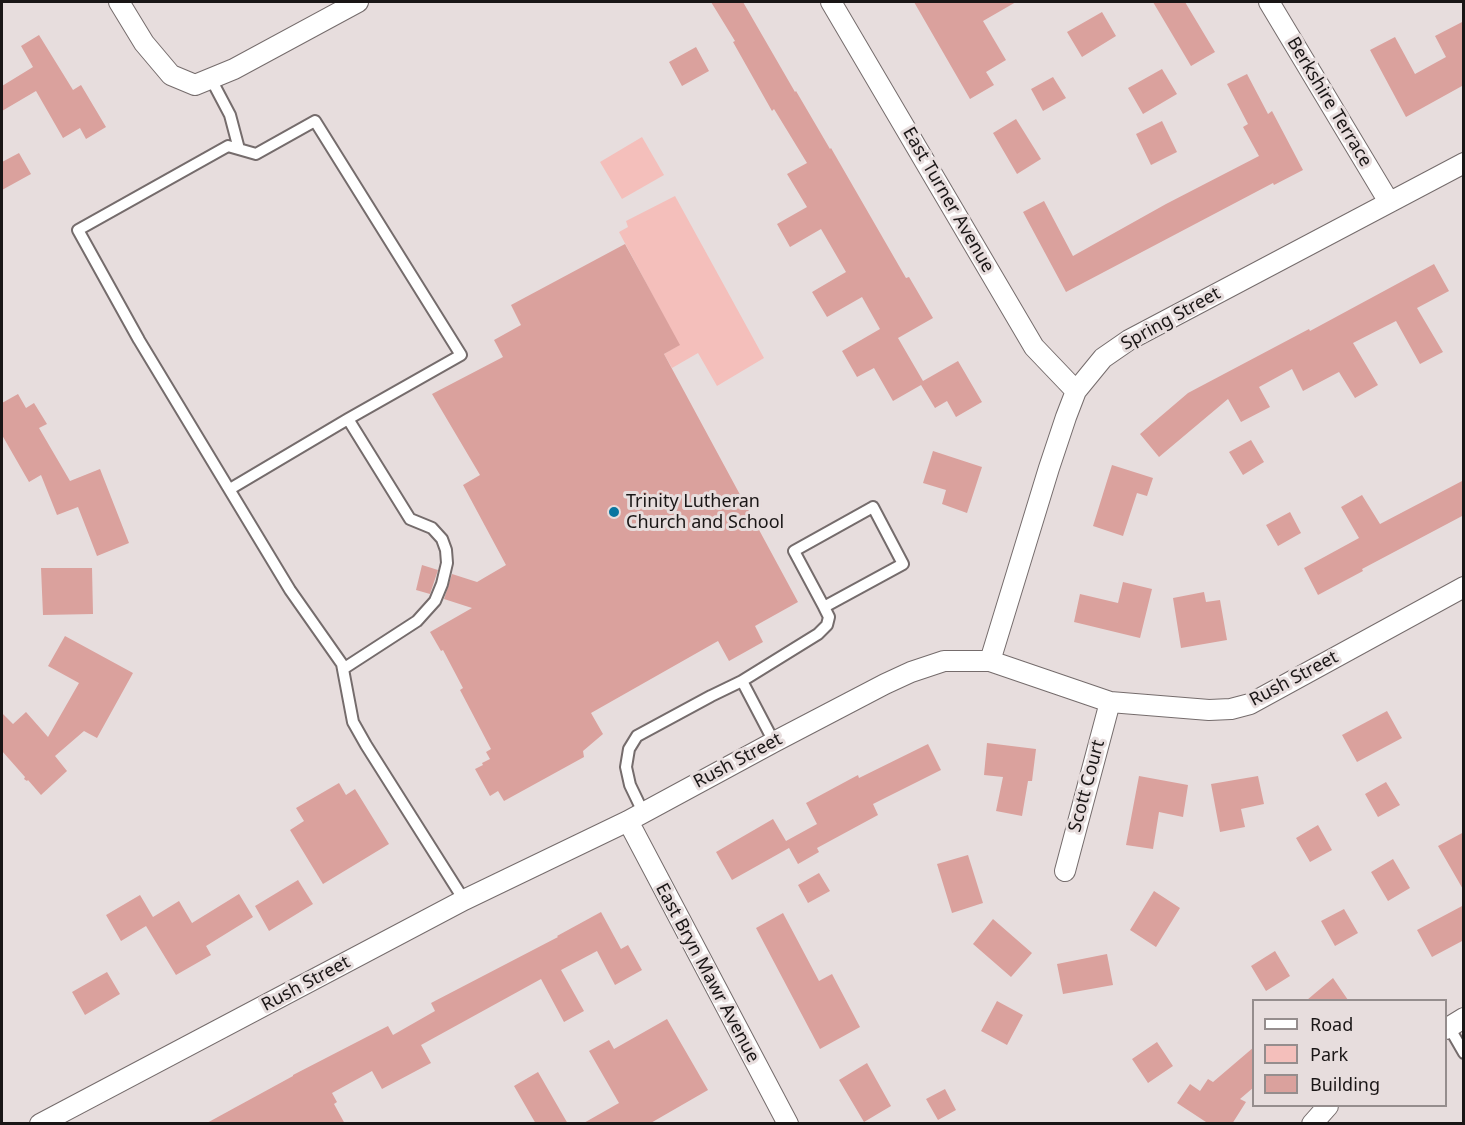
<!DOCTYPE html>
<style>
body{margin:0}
#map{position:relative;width:1465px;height:1125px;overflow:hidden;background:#e7dddd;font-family:"Noto Sans",sans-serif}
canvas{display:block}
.frame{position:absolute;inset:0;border:3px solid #1a1616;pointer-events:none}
.legend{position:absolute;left:1252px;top:999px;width:195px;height:108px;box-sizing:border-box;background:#e7dddd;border:2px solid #958d8d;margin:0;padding:8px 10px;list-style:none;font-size:18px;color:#1a1616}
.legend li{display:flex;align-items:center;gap:12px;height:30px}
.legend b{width:30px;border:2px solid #958d8d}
</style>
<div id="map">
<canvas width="1465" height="1125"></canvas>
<div class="frame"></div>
<ul class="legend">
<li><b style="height:8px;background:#fff"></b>Road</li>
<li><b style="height:16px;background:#f4bfbb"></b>Park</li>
<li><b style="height:16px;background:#daa19d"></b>Building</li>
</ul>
</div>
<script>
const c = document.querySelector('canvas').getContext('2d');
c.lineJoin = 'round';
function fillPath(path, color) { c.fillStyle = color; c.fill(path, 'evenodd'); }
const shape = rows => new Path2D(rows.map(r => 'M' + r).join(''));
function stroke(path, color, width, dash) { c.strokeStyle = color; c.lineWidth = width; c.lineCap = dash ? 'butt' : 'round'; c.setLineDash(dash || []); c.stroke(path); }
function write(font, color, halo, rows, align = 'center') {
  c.font = font + ' "Noto Sans",sans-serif'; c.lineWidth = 6; c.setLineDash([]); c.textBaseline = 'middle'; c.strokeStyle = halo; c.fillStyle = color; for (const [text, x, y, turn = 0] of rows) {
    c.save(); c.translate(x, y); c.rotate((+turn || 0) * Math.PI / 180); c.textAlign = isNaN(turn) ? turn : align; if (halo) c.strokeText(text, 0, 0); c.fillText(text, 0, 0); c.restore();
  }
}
fillPath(shape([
 [642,137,664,175,622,199,600,162],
 [675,196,764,358,717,386,698,353,672,368,664,354,679,345,619,232,628,227,626,221]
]), '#f4bfbb');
fillPath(shape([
 [711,2,743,2,795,92,796,91,830,149,831,148,906,278,909,277,933,318,898,338,923,381,958,361,982,402,956,417,947,401,935,408,921,385,893,401,874,368,857,377,842,351,880,329,862,297,827,317,812,292,846,272,821,229,790,247,777,224,807,207,787,174,807,163,774,109,772,111,733,42,735,41],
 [914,2,1016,2,983,21,1006,60,986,72,994,85,970,99],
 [1153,2,1185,2,1215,52,1191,66],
 [1102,12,1116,36,1082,57,1067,32],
 [1464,21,1464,90,1462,86,1406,117,1370,50,1395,37,1415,74,1446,57,1435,36],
 [39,35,73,90,81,85,106,127,86,139,80,128,63,138,36,91,2,111,2,86,33,67,21,46],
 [696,47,709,71,682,86,669,62],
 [1162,69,1177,94,1143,114,1128,88],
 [1247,74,1268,114,1272,111,1303,170,1274,185,1273,183,1066,292,1023,212,1044,201,1073,256,1166,204,1259,156,1243,127,1248,124,1227,84],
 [1053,77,1066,98,1043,111,1031,89],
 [1016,119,1041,159,1017,174,993,133],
 [1162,121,1177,152,1151,165,1136,134],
 [19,153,31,174,2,190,2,162],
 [625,244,680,345,664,354,798,602,755,626,763,642,729,661,718,641,591,713,603,734,583,751,584,757,504,801,498,791,490,796,475,769,483,765,482,763,490,759,486,752,491,749,460,690,463,688,443,650,441,651,430,632,472,608,444,599,452,574,477,582,506,565,463,485,480,475,432,394,503,357,494,340,521,325,511,305],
 [1434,264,1449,291,1417,308,1443,352,1420,364,1396,321,1353,343,1378,385,1355,398,1339,372,1303,391,1292,369,1259,387,1270,407,1241,422,1228,399,1159,457,1140,434,1188,393,1309,329,1310,331],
 [18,394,26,408,34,403,47,424,39,428,70,481,100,469,129,543,97,556,78,507,57,515,41,475,29,482,2,435,2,403],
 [1251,440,1264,462,1243,475,1229,452],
 [933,451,982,467,967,513,942,504,946,490,923,483],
 [1112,465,1153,478,1147,496,1137,493,1123,536,1093,526],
 [1464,480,1464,515,1362,569,1363,571,1318,595,1304,568,1359,538,1341,507,1362,495,1380,524],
 [1290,512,1301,533,1278,546,1266,525],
 [422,565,438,570,430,594,416,590],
 [41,568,92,568,93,614,43,615],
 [1123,582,1152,589,1140,638,1074,622,1080,594,1118,603],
 [1204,592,1206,602,1220,600,1227,640,1181,648,1173,598],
 [65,636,133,673,97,738,84,731,55,756,67,771,41,795,28,780,27,781,24,779,25,777,2,751,2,713,13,724,26,712,48,737,79,683,48,666],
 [1387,711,1402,738,1357,762,1342,735],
 [987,743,1036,749,1032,781,1028,781,1022,816,996,811,1003,777,984,775],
 [928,744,941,770,873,804,878,815,817,848,819,852,798,864,789,848,732,880,716,852,773,819,786,841,817,824,806,803,858,775,859,778],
 [1139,776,1188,785,1183,817,1159,812,1153,849,1126,845],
 [1258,776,1264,804,1241,809,1245,827,1220,832,1211,784],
 [1386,782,1400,805,1378,817,1365,794],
 [339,783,346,795,355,789,389,844,323,884,290,830,304,821,296,808],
 [1318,825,1332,850,1310,862,1296,838],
 [1464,832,1464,891,1438,846],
 [968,855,983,903,952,913,937,864],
 [1393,859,1410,888,1388,901,1371,872],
 [819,873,830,891,808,903,798,885],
 [298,880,313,904,269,931,255,906],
 [1154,891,1180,908,1156,947,1130,930],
 [239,894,253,917,206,946,211,955,176,975,146,926,121,941,106,915,140,895,153,917,179,901,192,923],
 [1464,905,1464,940,1432,957,1417,930],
 [1344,909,1358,933,1335,946,1321,921],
 [601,912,621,949,628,945,642,970,615,985,597,951,561,970,584,1011,564,1022,541,979,421,1045,431,1063,382,1089,372,1071,332,1093,337,1102,334,1104,345,1124,205,1124,293,1076,293,1075,388,1026,393,1035,435,1011,431,1003,558,937,557,936],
 [783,913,819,981,832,974,860,1027,820,1049,756,928],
 [993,919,1032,953,1011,977,973,944],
 [1275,951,1290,976,1266,991,1251,966],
 [1107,954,1113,985,1063,994,1057,964],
 [107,972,120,994,85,1015,72,992],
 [1333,978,1348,1000,1307,1000],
 [997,1001,1023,1015,1007,1045,981,1031],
 [667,1019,708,1090,649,1124,582,1124,619,1103,589,1051,609,1040,614,1049],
 [1157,1042,1173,1066,1148,1083,1132,1059],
 [1254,1047,1254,1087,1240,1099,1246,1102,1232,1124,1209,1124,1177,1103,1190,1084,1200,1091,1208,1079,1213,1082],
 [867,1063,891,1106,864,1122,839,1080],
 [538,1072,568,1124,536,1124,514,1086],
 [945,1089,956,1110,938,1120,926,1099]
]), '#daa19d');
const lane = shape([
 [211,79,230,115,239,149],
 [230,489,348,419,461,355,315,121,256,154,228,146,78,230,139,340,290,590,342,664,353,722,366,745,464,900],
 [343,669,417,621,435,601,442,584,447,563,446,550,442,539,432,528,410,519,348,419],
 [742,681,818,634,827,625,829,617,824,607,903,564,873,507,794,551,824,607],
 [643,812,630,785,626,767,629,749,637,736,711,696,742,681,774,742],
 [1449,1027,1464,1053]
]);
const street = shape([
 [119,2,144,43,171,75,195,85,234,69,358,2],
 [831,2,1034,347,1076,391],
 [1269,2,1389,202],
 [990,661,1049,468,1066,417,1076,391,1103,358,1129,340,1464,163],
 [628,821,788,1124],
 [1065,871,1110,702],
 [1446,1029,1464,1018],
 [40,1124,464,900,628,821,774,742,885,684,911,672,944,661,990,661,1110,702,1209,710,1231,709,1250,704,1464,587],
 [1312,1124,1328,1106]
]);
stroke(lane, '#756c6c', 14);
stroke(street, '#756c6c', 22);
stroke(lane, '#fff', 10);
stroke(street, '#fff', 20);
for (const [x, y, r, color] of [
 [614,512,6,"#0775a0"]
]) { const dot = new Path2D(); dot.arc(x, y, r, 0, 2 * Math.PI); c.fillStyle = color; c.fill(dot); stroke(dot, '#e7dddd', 2); }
write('18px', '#1a1616', '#e7dddd', [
 ["Berkshire Terrace",1329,102,59],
 ["East Turner Avenue",948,200,60],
 ["Spring Street",1171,319,-29],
 ["Rush Street",1294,679,-28],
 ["Rush Street",738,761,-28],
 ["Scott Court",1087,786,-75],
 ["East Bryn Mawr Avenue",707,973,62],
 ["Rush Street",306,984,-28]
]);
write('18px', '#1a1616', '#e7dddd', [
 ["Trinity Lutheran",626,502],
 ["Church and School",626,523]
], 'left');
</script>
